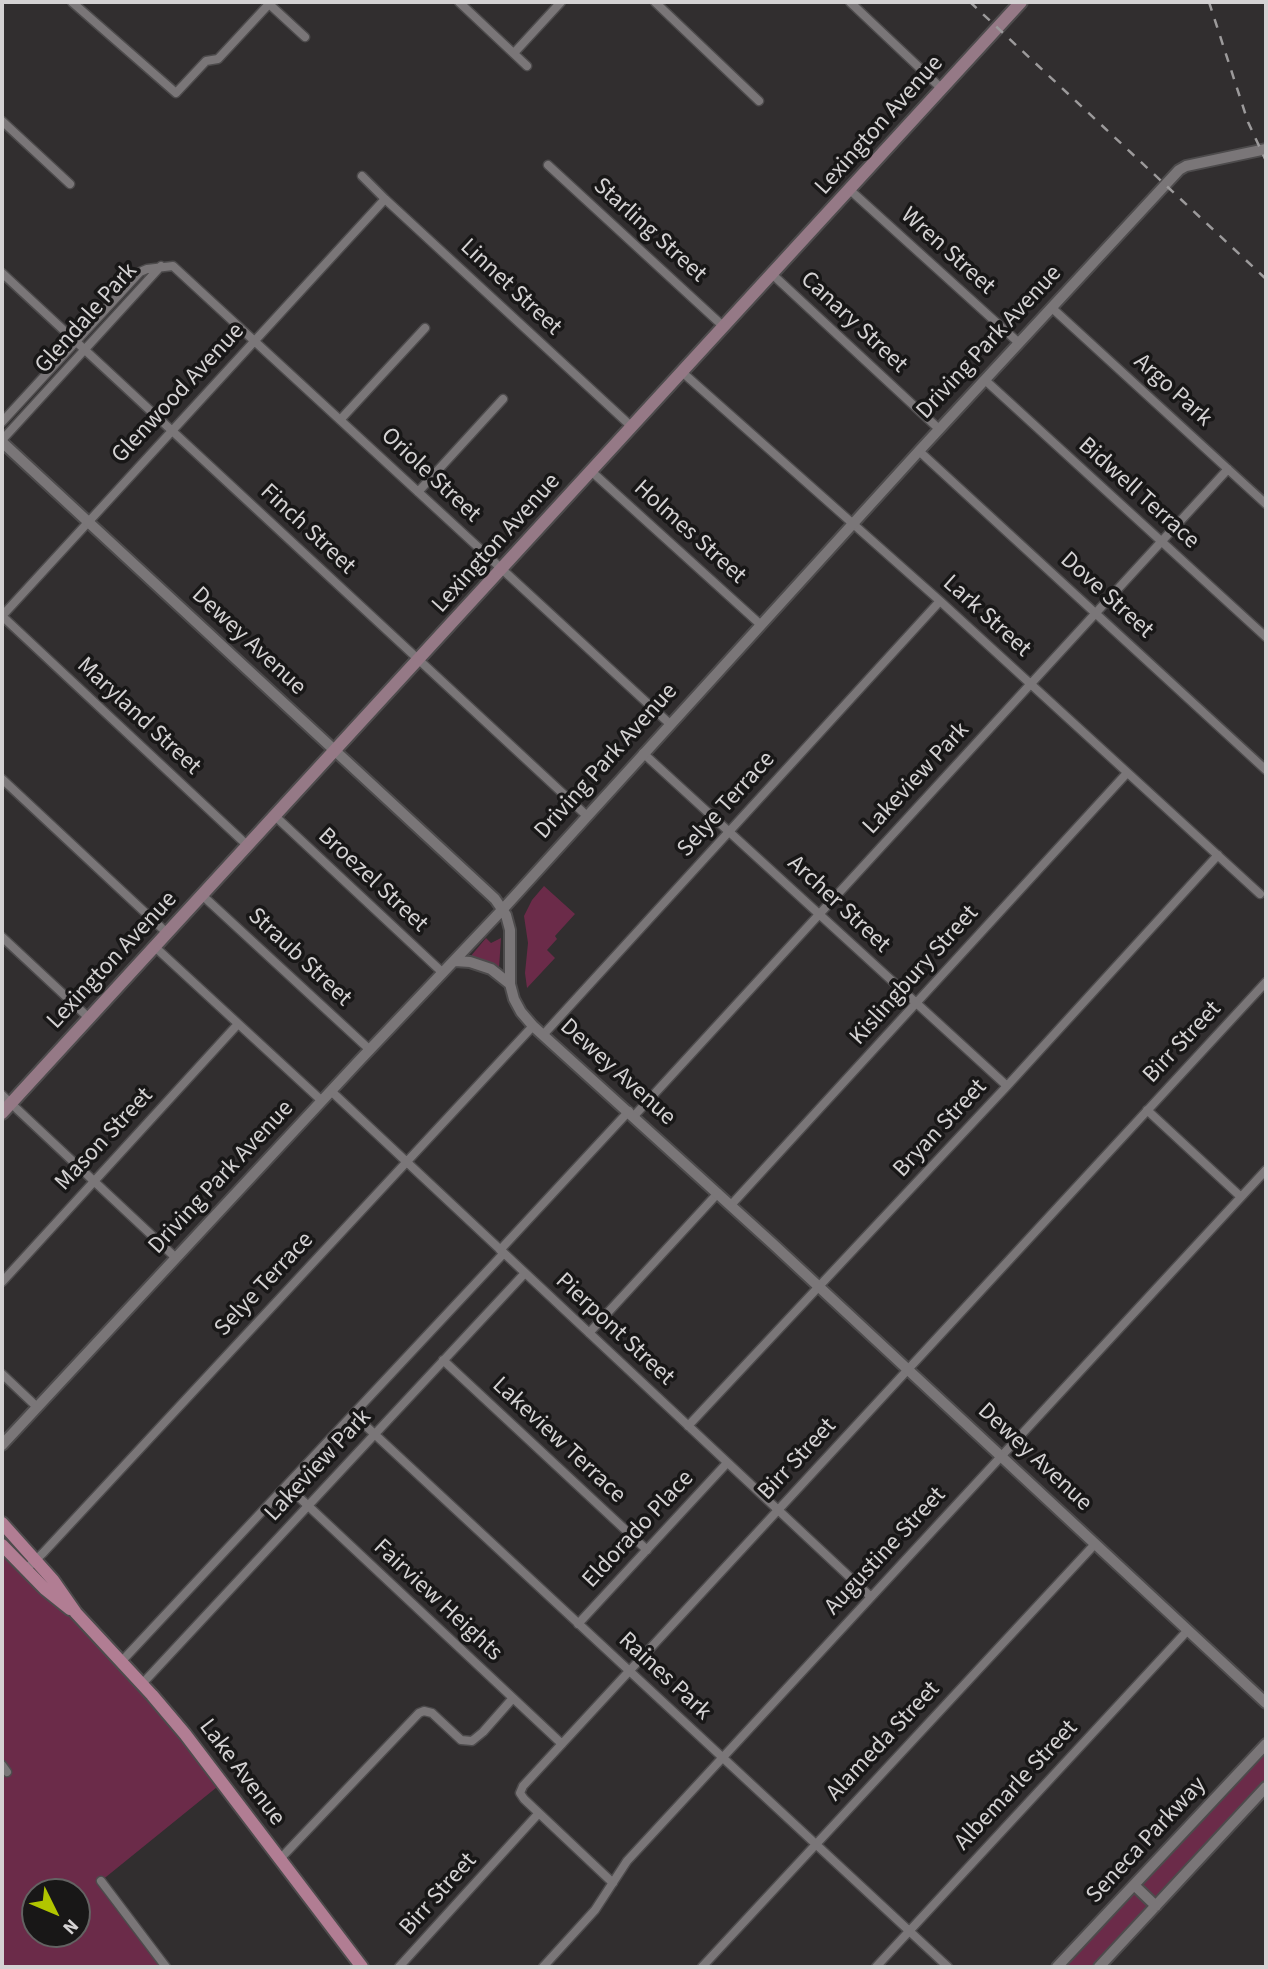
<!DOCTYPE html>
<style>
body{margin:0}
#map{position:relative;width:1268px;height:1969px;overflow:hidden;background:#312e2f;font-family:"Source Sans 3",sans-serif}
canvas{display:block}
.frame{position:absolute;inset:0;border:4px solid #d4d2d3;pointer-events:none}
.north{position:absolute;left:21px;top:1878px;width:70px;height:70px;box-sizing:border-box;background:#181717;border:2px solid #636262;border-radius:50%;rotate:133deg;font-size:19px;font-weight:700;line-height:28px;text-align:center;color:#d4d2d3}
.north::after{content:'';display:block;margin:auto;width:24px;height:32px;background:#b1c500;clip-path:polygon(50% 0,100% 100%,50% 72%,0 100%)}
</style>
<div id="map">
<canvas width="1268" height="1969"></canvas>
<div class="frame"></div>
<div class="north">N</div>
</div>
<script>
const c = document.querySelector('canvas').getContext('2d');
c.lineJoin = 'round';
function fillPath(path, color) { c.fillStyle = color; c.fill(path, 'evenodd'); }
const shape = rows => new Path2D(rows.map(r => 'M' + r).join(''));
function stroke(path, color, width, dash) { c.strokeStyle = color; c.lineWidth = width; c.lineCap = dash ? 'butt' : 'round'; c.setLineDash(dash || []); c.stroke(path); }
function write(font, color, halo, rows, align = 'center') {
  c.font = font + ' "Source Sans 3",sans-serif'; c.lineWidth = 7; c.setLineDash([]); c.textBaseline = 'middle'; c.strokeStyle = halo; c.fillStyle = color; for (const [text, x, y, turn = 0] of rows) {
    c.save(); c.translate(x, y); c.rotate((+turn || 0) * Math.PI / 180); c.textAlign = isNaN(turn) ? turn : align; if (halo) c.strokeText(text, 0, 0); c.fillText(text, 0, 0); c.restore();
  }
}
fillPath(shape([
 [544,886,575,914,555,936,557,939,547,950,555,958,527,988,525,973,528,943,524,916,532,900],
 [486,938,491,943,501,938,499,968,470,957],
 [2,1545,63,1604,222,1783,101,1881,166,1967,2,1967],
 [35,1892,77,1892,77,1934,35,1934],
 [1266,1749,1266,1782,1094,1967,1064,1967]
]), '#6b2b49');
const minor = shape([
 [72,2,176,93,206,61,218,59,269,4],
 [267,2,305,37],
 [459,2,527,66],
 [655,2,759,101],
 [850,2,942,89],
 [514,53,561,2],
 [2,121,70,184],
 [548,165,724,327],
 [362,176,385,199,632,427],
 [850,190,1019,343],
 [2,273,586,815],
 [772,274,939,429],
 [1052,308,1266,504],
 [682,372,940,601,1260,894],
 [985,380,1266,637],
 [340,420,425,328],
 [2,422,140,272,147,269,173,266,670,724],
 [2,440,161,266],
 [919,451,1266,770],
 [591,471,761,625],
 [418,492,503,399],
 [2,616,385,199],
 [2,616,248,846],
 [643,753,1007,1086],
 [2,779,167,933],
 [275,816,443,973],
 [202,895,370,1050],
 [2,937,89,1018],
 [155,947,322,1101],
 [543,1035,940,601],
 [331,1091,871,1597],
 [2,1095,176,1258],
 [1147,1110,1241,1197],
 [634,1116,1228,469],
 [731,1205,1127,773],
 [500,1250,629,1111],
 [2,1282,238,1024],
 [589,1333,718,1193],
 [443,1360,647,1550],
 [2,1374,37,1407],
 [354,1415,948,1967],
 [688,1426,1007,1086,1218,855],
 [287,1486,562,1744],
 [25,1570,43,1553,533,1026],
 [578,1624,727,1463],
 [121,1662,504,1253],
 [142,1684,525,1273],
 [2,1765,7,1772],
 [280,1859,419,1713,424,1711,432,1713,461,1740,472,1741,483,1732,513,1698],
 [101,1881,166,1967],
 [613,1883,524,1799,520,1793,523,1786,1266,982],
 [399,1967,538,1814],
 [543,1967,595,1910,627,1861,1266,1170],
 [702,1967,1095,1544],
 [876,1967,1188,1630]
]);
const tertiary = shape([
 [2,442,495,899,506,915,510,930,510,984,514,999,521,1012,533,1026,773,1244,1266,1703],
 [455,961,470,962,491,969,510,984],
 [2,1445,357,1063,503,909,919,451,1179,170,1186,166,1266,149],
 [1134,1885,1156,1906],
 [1057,1967,1266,1744],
 [1099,1967,1266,1787]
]);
const secondary = shape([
 [2,1113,1021,2]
]);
const primary = shape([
 [2,1523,53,1580,76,1613,152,1695,185,1734,362,1967],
 [2,1545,45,1589,70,1609]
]);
stroke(minor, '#4d4b4c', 11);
stroke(tertiary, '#4d4b4c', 14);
stroke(secondary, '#4d4b4c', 16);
stroke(primary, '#4d4b4c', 16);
stroke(minor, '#7a7678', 8);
stroke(tertiary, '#7a7678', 10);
stroke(secondary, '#957986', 12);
stroke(primary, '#b17d93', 12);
stroke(shape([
 [970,2,1266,279],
 [1209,2,1248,122,1266,161]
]), '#9c9a9b', 2.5, [9, 9]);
write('24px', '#d4d2d3', '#181717', [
 ["Lexington Avenue",880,126,-48],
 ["Starling Street",649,231,42],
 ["Wren Street",947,252,42],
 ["Linnet Street",510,288,43],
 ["Glendale Park",87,319,-48],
 ["Canary Street",853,323,43],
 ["Driving Park Avenue",990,343,-47],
 ["Argo Park",1172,391,42],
 ["Glenwood Avenue",179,394,-47],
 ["Oriole Street",430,476,43],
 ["Bidwell Terrace",1138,494,42],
 ["Finch Street",307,530,43],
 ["Holmes Street",689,533,42],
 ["Lexington Avenue",497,544,-48],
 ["Dove Street",1106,596,42],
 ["Lark Street",986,617,42],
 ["Dewey Avenue",248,642,43],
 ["Maryland Street",138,717,43],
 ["Driving Park Avenue",607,762,-48],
 ["Lakeview Park",917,779,-47],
 ["Selye Terrace",727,805,-48],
 ["Broezel Street",372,881,43],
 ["Archer Street",838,905,43],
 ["Straub Street",299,958,43],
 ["Lexington Avenue",113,961,-47],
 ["Kislingbury Street",915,976,-48],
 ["Birr Street",1183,1043,-47],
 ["Dewey Avenue",617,1073,42],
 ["Bryan Street",941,1129,-47],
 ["Mason Street",105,1140,-47],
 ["Driving Park Avenue",222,1178,-47],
 ["Selye Terrace",265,1285,-47],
 ["Pierpont Street",614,1330,43],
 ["Lakeview Terrace",558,1441,43],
 ["Dewey Avenue",1034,1458,43],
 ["Birr Street",798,1460,-47],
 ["Lakeview Park",319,1466,-47],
 ["Eldorado Place",639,1530,-47],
 ["Augustine Street",886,1552,-47],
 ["Fairview Heights",437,1601,43],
 ["Raines Park",664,1677,43],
 ["Alameda Street",884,1742,-47],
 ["Lake Avenue",241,1773,53],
 ["Albemarle Street",1017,1786,-47],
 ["Seneca Parkway",1147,1841,-47],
 ["Birr Street",439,1895,-48]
]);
</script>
